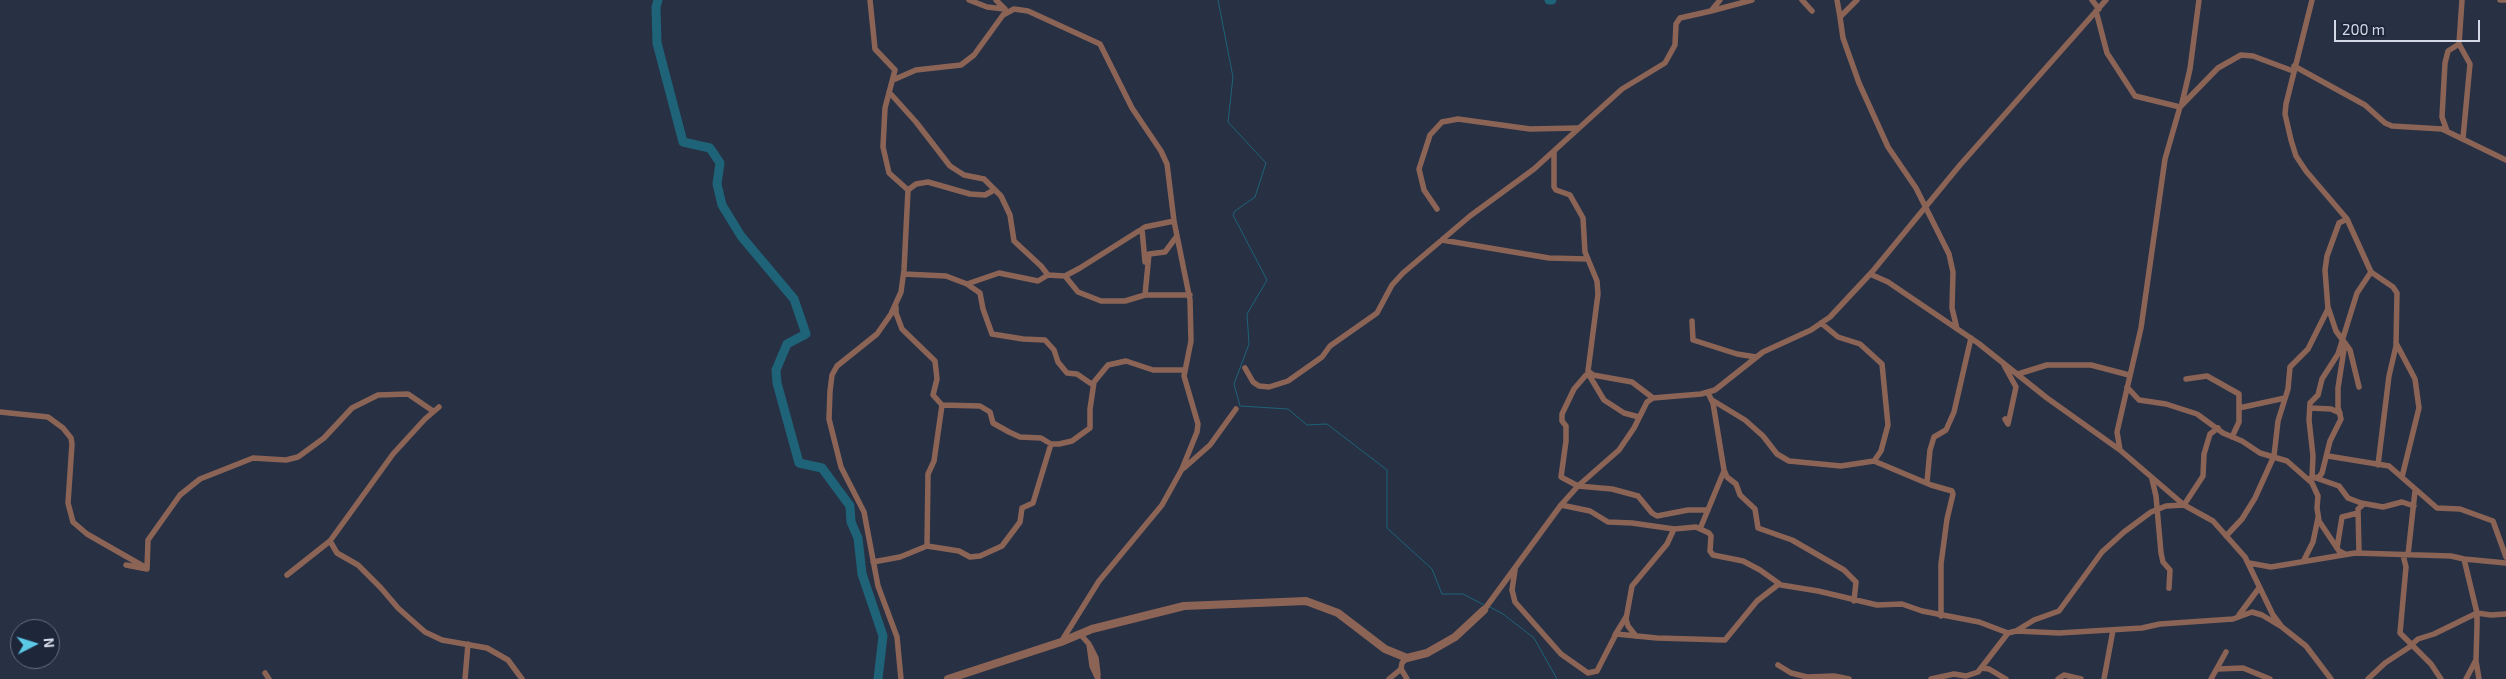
<!DOCTYPE html>
<style>
body{margin:0}
#map{position:relative;width:2506px;height:679px;overflow:hidden;background:#283044;font-family:"Exo 2",sans-serif}
canvas{display:block}
.north{position:absolute;left:10px;top:619px;width:50px;height:50px;box-sizing:border-box;background:#1e263a;border:1px solid #676e7f;border-radius:50%;rotate:85deg;font-size:14px;font-weight:700;line-height:20px;text-align:center;color:#d4d9e7}
.north::after{content:'';display:block;margin:auto;width:18px;height:22px;background:#5bc8e6;clip-path:polygon(50% 0,100% 100%,50% 72%,0 100%)}
.scale{position:absolute;left:2334px;top:20px;width:146px;height:22px;box-sizing:border-box;border:2px solid #d4d9e7;border-top:0;padding-left:6px;font-size:15px;line-height:18px;white-space:nowrap;color:#d4d9e7;-webkit-text-stroke:4px #1e263a;paint-order:stroke}
</style>
<div id="map">
<canvas width="2506" height="679"></canvas>
<div class="north">N</div>
<div class="scale">200 m</div>
</div>
<script>
const c = document.querySelector('canvas').getContext('2d');
c.lineJoin = 'round';
const shape = rows => new Path2D(rows.map(r => 'M' + r).join(''));
function stroke(path, color, width, dash) { c.strokeStyle = color; c.lineWidth = width; c.lineCap = dash ? 'butt' : 'round'; c.setLineDash(dash || []); c.stroke(path); }
stroke(shape([
 [1218,0,1233,77,1228,122,1266,163,1255,197,1235,211,1233,215,1267,280,1247,314,1249,344,1234,384,1240,406,1288,409,1307,425,1327,424,1387,470,1387,528,1432,569,1442,594,1463,594,1484,605],
 [1488,606,1503,614,1534,638,1557,679]
]), '#1e6378', 1);
stroke(shape([
 [658,0,656,7,657,43,683,142,710,148,720,163,717,184,722,205,741,236,794,299,806,334,787,344,776,370,777,383,799,463,822,468,850,506,851,522,858,538,862,574,883,636,878,679],
 [1549,0,1552,0]
]), '#1e6378', 9);
stroke(shape([
 [870,0,875,49,895,70,885,108,883,147,889,173,908,190,904,270,901,292,891,314,877,334,837,366,832,375,830,391,829,419,841,467,864,512,878,586,897,637,901,679],
 [969,0,987,7,1004,9],
 [996,0,1005,9],
 [1802,0,1812,11],
 [1837,0,1840,17],
 [1857,0,1840,17,1843,38,1859,83,1888,147,1916,188,1949,254,1953,272,1952,308,1957,329],
 [2092,0,2099,9],
 [2312,0,2286,104,2285,114,2291,140,2296,156,2306,171,2347,219,2371,272,2393,287,2397,293,2396,346,2389,376,2378,465],
 [2500,0,2506,0],
 [1711,11,1752,0],
 [2096,11,2107,53,2135,96,2180,107],
 [2459,44,2470,64,2463,138],
 [2294,66,2365,105,2385,123,2392,126,2442,129,2506,160],
 [893,80,916,70,961,65,974,55,1003,15,1014,9,1028,11,1100,44,1132,108,1161,151,1167,164,1174,221,1190,300,1191,341,1184,376,1198,424,1197,432,1182,469,1162,505,1099,581,1061,642],
 [889,92,916,122,950,166,964,175,984,179,1001,196,1010,215,1014,241,1041,266,1048,275,1065,276,1078,292,1101,301,1125,301,1145,295,1190,295],
 [2182,103,2190,69,2199,0],
 [2447,131,2442,117,2445,63,2448,51,2459,44,2462,0],
 [1554,151,1554,187,1556,190,1570,195,1583,218,1585,252,1597,281,1598,294,1588,371,1593,375,1632,382,1653,398],
 [908,190,916,184,928,182,970,194,985,195,994,190],
 [1437,209,1424,190,1419,169,1430,135,1442,122,1458,119,1530,129,1578,128],
 [1142,229,1145,262],
 [1442,240,1549,258,1587,259],
 [904,274,946,276,967,284,999,273,1038,281,1048,275],
 [1870,274,1888,282,1978,343,2047,398,2120,450,2184,505,2213,521,2245,557,2273,615,2282,627,2306,646,2331,679],
 [1065,276,1080,268,1145,227,1174,221],
 [967,284,980,293,983,309,992,334,1023,339,1045,340,1054,350,1058,362,1067,373,1077,374,1093,385],
 [1145,295,1149,254,1165,252,1177,236],
 [896,307,896,313,902,329,935,361,937,379,933,395,942,405,934,461,928,474,927,546],
 [2328,307,2336,331,2350,350,2359,387],
 [1692,321,1693,340,1737,354,1756,357],
 [1821,323,1838,337,1860,344,1882,364,1888,425,1881,451,1874,461],
 [2396,343,2415,379,2419,408,2402,477],
 [2004,365,2016,387,2008,424,2005,419],
 [1245,368,1253,382,1259,386,1269,387,1288,381,1322,357,1330,346,1377,313,1392,285,1403,273,1470,216,1534,169,1622,89,1665,63,1675,45,1676,24,1680,18,1711,11,1720,0],
 [2018,374,2047,365,2091,365,2129,375],
 [1589,375,1604,400,1624,413,1639,417],
 [1593,375,1586,375,1574,389,1562,414,1562,421,1566,426,1566,441,1561,477,1578,486,1612,489,1638,496,1652,513,1657,516,1688,510,1708,510],
 [2186,379,2207,376,2239,394,2239,422,2232,437],
 [2127,387,2139,400,2166,404,2197,414,2223,433,2242,441,2260,453,2287,461,2312,483,2318,496,2317,508,2319,521,2339,551,2345,554],
 [1708,393,1713,403,1724,470,1727,477,1736,484,1740,495,1755,509,1758,528,1792,540,1844,570,1856,582,1854,601],
 [1712,400,1745,420,1763,436,1777,454,1789,461,1841,466,1874,461,1931,485,1952,491,1953,494,1947,519,1941,564,1941,616],
 [942,405,980,406,990,412,993,423,1009,432,1020,437,1041,438,1051,444,1059,444,1072,441,1090,428,1090,409,1094,382,1108,365,1126,361,1153,370,1185,370],
 [2239,408,2285,398],
 [2310,408,2331,409,2340,413],
 [0,412,48,417,63,428,71,438,72,444,68,503,73,522,87,534,143,566],
 [2120,450,2117,432,2141,328,2165,159,2180,107,2218,68,2241,55,2253,56,2293,71],
 [2328,456,2389,466,2437,508,2460,509,2493,521,2506,557],
 [1184,468,1210,445,1236,409],
 [2312,478,2313,456,2309,420,2310,403,2318,395,2322,379,2338,354,2357,293,2371,272],
 [2316,478,2339,486,2348,498,2361,503,2383,507,2402,502,2414,506],
 [2152,479,2156,496,2161,553,2163,562,2170,570,2169,588],
 [2308,479,2319,477,2322,473,2330,441,2341,419,2338,407,2338,388,2345,343],
 [1927,482,1930,450,1934,437,1946,430,1954,412,1971,338],
 [1561,505,1590,511,1608,522,1632,523,1674,529,1696,527,1709,533,1711,536,1710,551,1713,555,1743,561,1760,570,1781,585,1818,591,1877,605,1902,604,1922,611,1979,622,2008,633,2016,631,2059,633,2142,628,2160,624,2233,619,2252,612,2262,615,2282,627],
 [1700,529,1724,471],
 [2226,536,2242,519,2255,498,2274,456,2278,421,2288,389,2290,367,2308,349,2328,309,2325,270,2327,256,2339,223,2347,219],
 [330,541,337,553,358,565,381,588,398,608,425,632,442,640,487,648,508,660,522,679],
 [2337,548,2342,517,2358,513],
 [2359,553,2358,509,2364,504],
 [2403,555,2406,567,2400,633,2431,664,2441,679],
 [2408,555,2415,491],
 [2464,559,2477,613,2477,626,2476,660,2466,679],
 [2304,560,2313,542,2318,518],
 [873,562,900,557,927,546,959,551,970,557,980,556,1002,546,1020,522,1022,508,1033,503,1051,444],
 [2249,563,2271,567,2355,553,2451,556,2464,559,2506,563],
 [126,565,147,569,148,540,180,495,200,479,253,458,286,460,298,457,324,438,352,408,378,395,408,394,433,411],
 [1515,570,1512,590,1515,602,1561,654,1588,673,1597,671,1616,634,1657,638,1725,640,1757,601,1779,584],
 [287,575,330,541,393,454,425,419,439,407],
 [1484,610,1561,505,1578,486,1619,450,1634,428,1647,402,1653,398,1701,394,1715,390,1763,352,1811,330,1830,317,1872,272,1960,165,2106,0],
 [2239,615,2259,588],
 [2016,631,2034,620,2059,611,2102,552,2124,532,2151,512,2166,506,2184,505,2203,476,2204,454,2210,434,2218,428],
 [1080,634,1089,644,1092,666,1098,679],
 [1615,635,1626,617],
 [1636,636,1628,626,1626,619,1632,586,1667,544,1674,529],
 [1090,646,1096,658,1098,675],
 [2410,646,2418,639,2434,634,2477,613,2491,615,2506,614],
 [2476,661,2479,679],
 [1778,665,1791,673,1807,677,1834,676,1849,679],
 [1981,668,1989,669,2006,679],
 [1401,669,1407,679],
 [2218,669,2243,668,2270,679],
 [265,673,269,679],
 [465,679,468,644],
 [1389,679,1401,669,1402,663,1407,658],
 [1931,679,1954,674,1966,676,1978,672,2008,633],
 [2058,679,2064,675,2081,679],
 [2104,679,2113,630],
 [2211,679,2226,652],
 [2368,679,2385,663,2411,646]
]), '#8c6456', 5.5);
stroke(shape([
 [948,679,1061,642,1092,629,1184,606,1306,601,1338,613,1385,649,1407,658,1427,653,1455,637,1484,610]
]), '#8c6456', 8);
</script>
